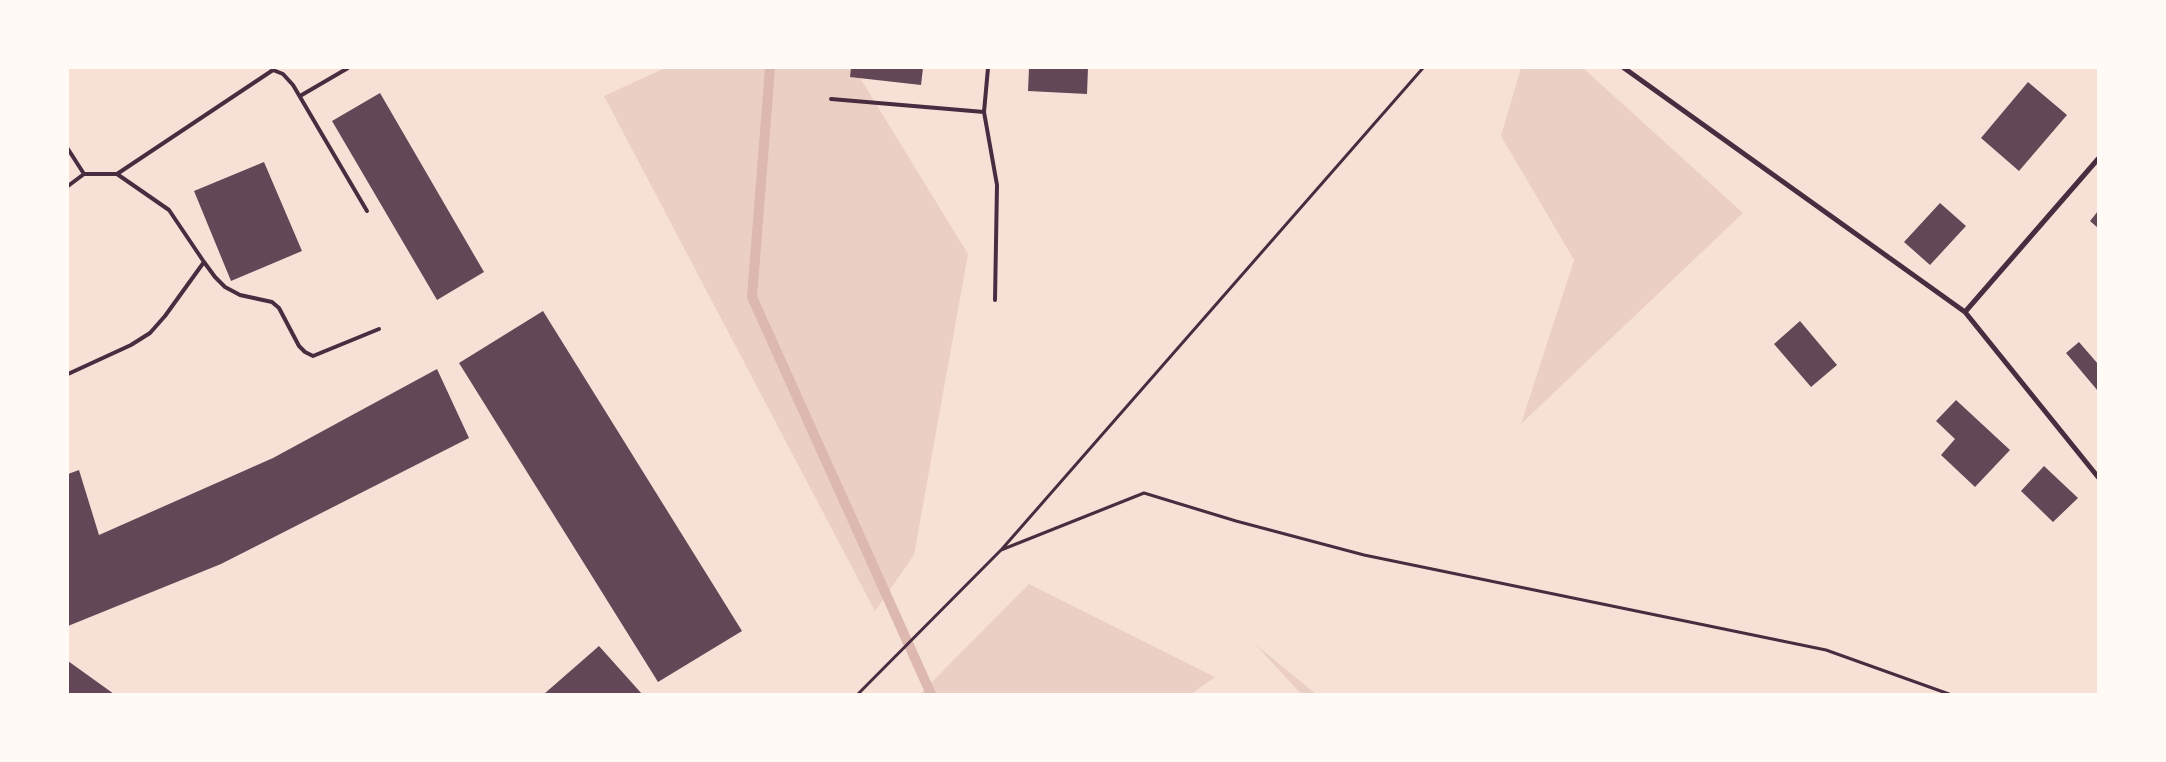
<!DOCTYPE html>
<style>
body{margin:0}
#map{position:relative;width:2166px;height:762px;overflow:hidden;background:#f7e1d7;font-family:"Fira Sans",sans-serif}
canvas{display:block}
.frame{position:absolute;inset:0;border:69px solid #fffaf5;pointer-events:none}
</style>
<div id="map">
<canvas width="2166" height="762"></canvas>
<div class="frame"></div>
</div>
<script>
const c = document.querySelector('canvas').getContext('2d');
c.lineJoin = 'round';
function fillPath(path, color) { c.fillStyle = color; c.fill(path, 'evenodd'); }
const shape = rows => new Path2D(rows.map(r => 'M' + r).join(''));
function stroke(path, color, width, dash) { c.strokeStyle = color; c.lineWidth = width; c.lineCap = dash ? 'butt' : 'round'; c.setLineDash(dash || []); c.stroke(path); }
fillPath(shape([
 [665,68,854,68,968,254,914,555,875,611,604,96],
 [1521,68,1583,68,1743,213,1521,424,1574,260,1501,136],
 [1029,584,1215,677,1191,694,920,694],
 [1255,644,1316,694,1301,694]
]), '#ebcfc5');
stroke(shape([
 [770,68,752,297,931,694]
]), '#dcb8b0', 10);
fillPath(shape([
 [851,68,923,68,921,85,850,77],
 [1029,68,1088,68,1087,94,1028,91],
 [2028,82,2067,115,2019,171,1981,138],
 [380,93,484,272,437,300,332,121],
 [264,162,302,251,231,281,194,191],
 [1940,203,1966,226,1930,265,1904,242],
 [2098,211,2098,228,2090,221],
 [543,311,742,631,658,682,459,363],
 [1800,321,1837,365,1811,387,1774,344],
 [2079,342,2098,364,2098,391,2066,353],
 [437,369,469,438,221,564,68,626,68,474,79,470,99,535,273,458],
 [1956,400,2010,450,1975,487,1941,455,1955,439,1936,421],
 [2044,466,2078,498,2053,522,2021,491],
 [599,646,642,694,544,694],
 [68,661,114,694,68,694]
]), '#644757');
stroke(shape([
 [1002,549,1423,68],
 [858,694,1001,550,1144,493,1236,521,1364,555,1826,650,1949,694]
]), '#4a2c40', 3);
stroke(shape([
 [300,96,348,68],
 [831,99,984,112,988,68],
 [984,112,997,185,995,300],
 [68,149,84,174,117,174,273,70,283,74,293,85,367,211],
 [68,186,84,174],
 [204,262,215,277,225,287,240,295,272,302,279,308,299,346,305,352,313,356,379,329],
 [68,374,131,345,150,333,165,316,204,262,169,210,117,174]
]), '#4a2c40', 4);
stroke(shape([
 [1624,68,1965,312,2098,477],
 [1965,312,2098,159]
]), '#4a2c40', 5);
</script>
